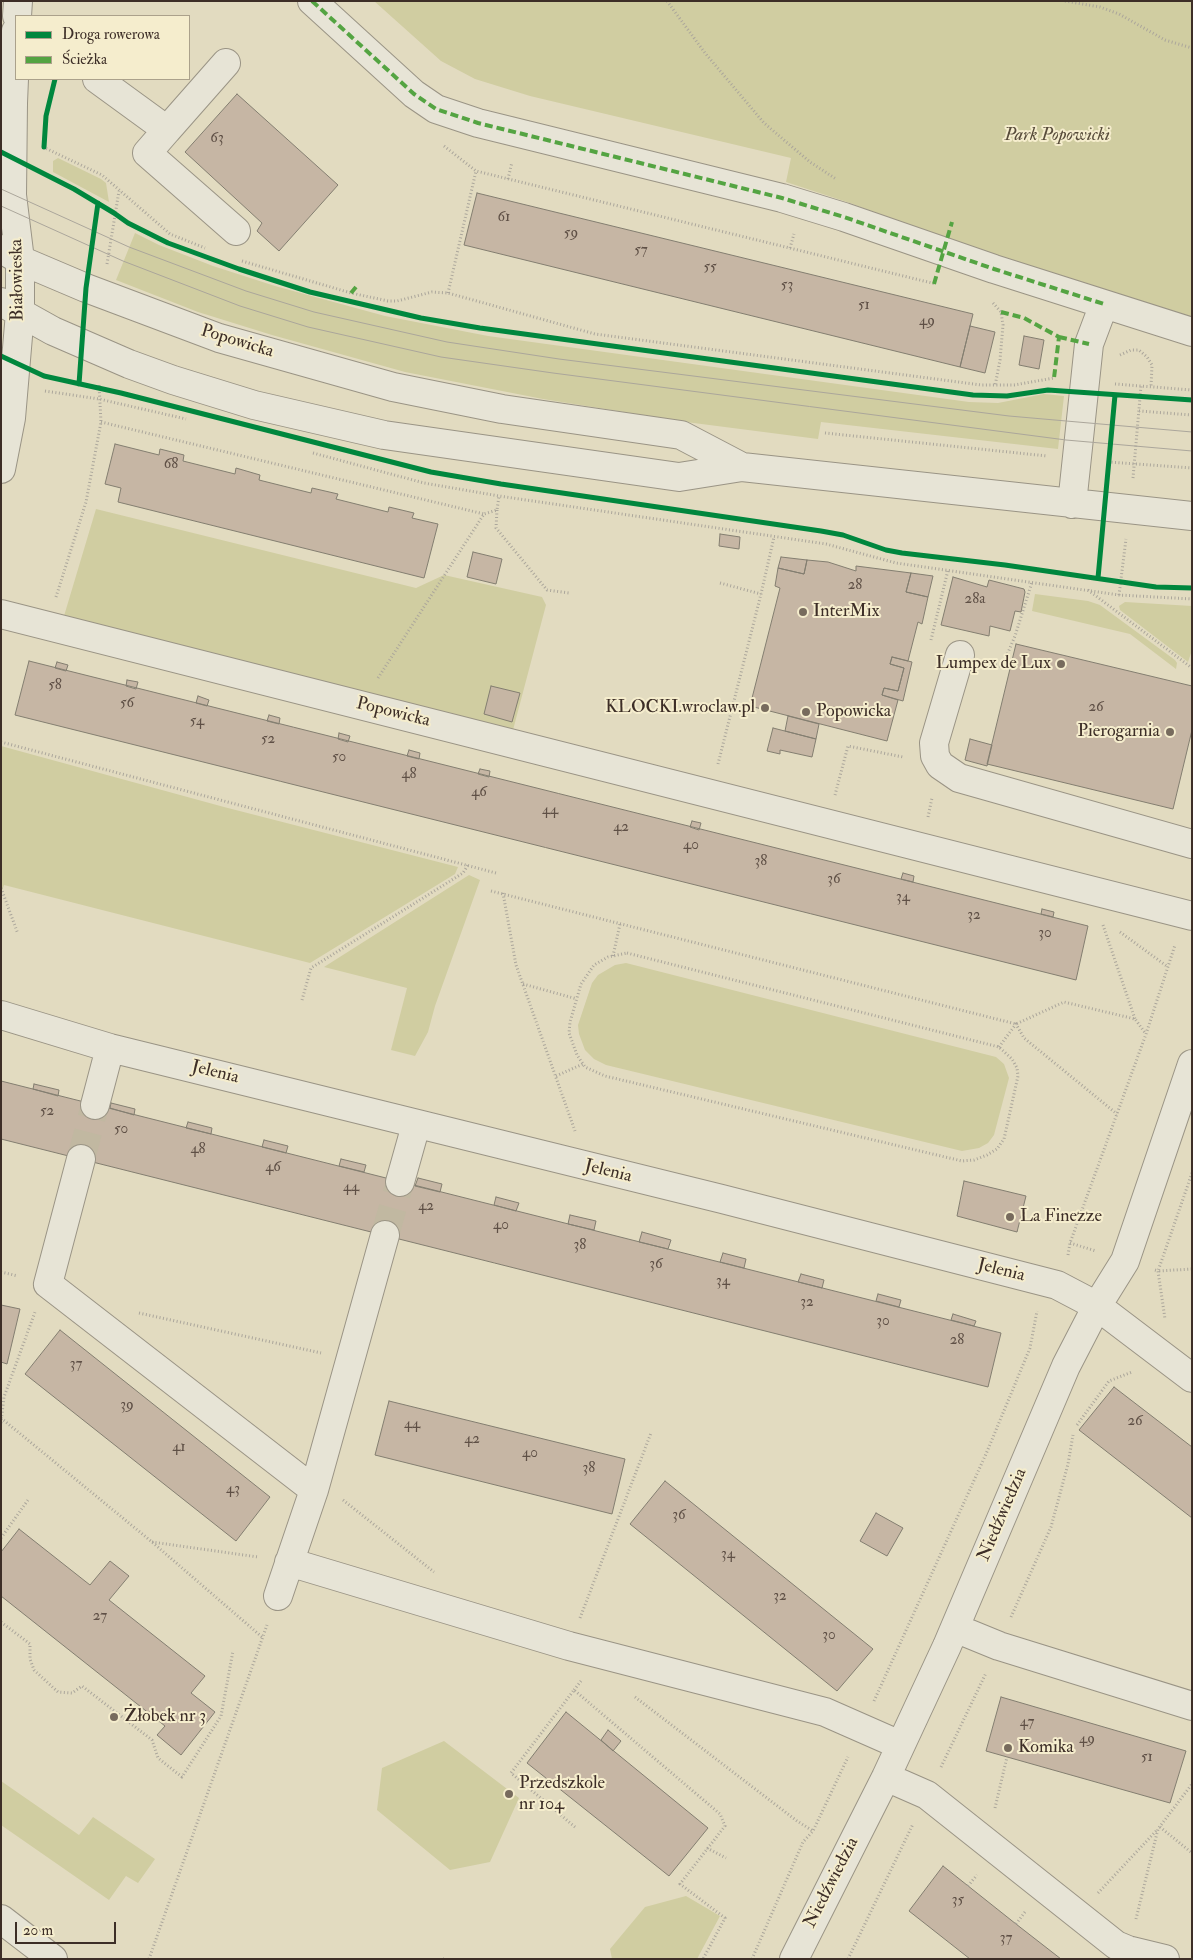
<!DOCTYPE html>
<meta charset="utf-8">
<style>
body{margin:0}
#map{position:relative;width:1193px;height:1960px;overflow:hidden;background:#e2dbc0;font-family:"IM FELL Double Pica",serif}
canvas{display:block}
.frame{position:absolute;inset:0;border:2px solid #3d2e27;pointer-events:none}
.legend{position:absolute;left:15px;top:15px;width:175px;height:65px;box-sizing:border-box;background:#f5edcd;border:1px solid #aba18b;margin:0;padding:6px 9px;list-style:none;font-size:15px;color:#3d2e27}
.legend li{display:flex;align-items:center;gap:10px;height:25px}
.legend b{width:25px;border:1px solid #aba18b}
.scale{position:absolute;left:15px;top:1922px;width:101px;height:22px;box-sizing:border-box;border:2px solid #3d2e27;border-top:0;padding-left:6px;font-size:15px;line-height:18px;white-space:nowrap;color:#3d2e27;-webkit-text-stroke:4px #f5edcd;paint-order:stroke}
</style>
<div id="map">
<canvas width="1193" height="1960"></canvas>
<div class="frame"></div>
<ul class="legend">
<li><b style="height:6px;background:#00873e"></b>Droga rowerowa</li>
<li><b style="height:6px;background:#54a442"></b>Ścieżka</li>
</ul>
<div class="scale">20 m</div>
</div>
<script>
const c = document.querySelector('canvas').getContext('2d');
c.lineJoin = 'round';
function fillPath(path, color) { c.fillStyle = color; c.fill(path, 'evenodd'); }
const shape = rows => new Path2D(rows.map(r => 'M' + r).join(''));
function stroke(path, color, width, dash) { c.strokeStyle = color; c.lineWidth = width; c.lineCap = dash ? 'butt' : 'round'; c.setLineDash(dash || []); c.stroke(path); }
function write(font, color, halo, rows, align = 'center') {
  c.font = font + ' "IM FELL Double Pica",serif'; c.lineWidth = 4; c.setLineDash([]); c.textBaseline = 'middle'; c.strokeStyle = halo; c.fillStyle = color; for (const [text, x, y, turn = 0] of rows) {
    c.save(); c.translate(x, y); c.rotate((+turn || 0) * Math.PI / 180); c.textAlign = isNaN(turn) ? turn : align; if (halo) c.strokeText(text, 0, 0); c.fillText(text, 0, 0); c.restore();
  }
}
fillPath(shape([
 [374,1,1192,1,1192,320,941,239,853,204,786,182,791,158,530,96,475,79,441,61],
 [58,158,101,179,106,183,109,202,53,172,53,161],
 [135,233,159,245,213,266,275,286,385,316,488,336,969,402,998,403,1044,394,1064,396,1058,449,821,422,818,439,686,422,543,399,405,372,272,335,198,312,116,280],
 [96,509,416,588,444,575,542,597,546,605,513,730,64,616],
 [1035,594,1088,601,1100,605,1175,660,1177,663,1176,669,1130,634,1032,611],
 [1125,602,1192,606,1192,650,1188,662,1120,610,1119,606],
 [1,746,224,807,458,867,455,874,310,963,4,885,1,894],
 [469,875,480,880,435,1006,428,1032,415,1056,391,1050,407,988,324,967],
 [626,963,996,1057,1004,1064,1009,1078,994,1135,988,1143,979,1148,962,1151,606,1065,594,1059,585,1050,579,1034,578,1025,592,983,598,975,615,965],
 [444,1741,519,1798,490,1862,450,1870,377,1810,382,1768],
 [1,1781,79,1835,93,1817,155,1859,138,1883,126,1876,109,1900,1,1825],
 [686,1896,720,1916,697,1959,612,1959,610,1949,645,1907]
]), '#d0cda1');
const building = shape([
 [237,94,338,185,279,251,257,231,262,223,185,152,237,94],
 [477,193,973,314,960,367,464,245,477,193],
 [970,326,995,332,985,373,960,367,970,326],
 [1024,336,1044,340,1039,369,1019,365,1024,336],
 [115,444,159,455,160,449,184,455,183,461,235,474,236,468,260,475,259,480,311,493,312,488,338,494,336,499,388,512,389,507,414,513,412,518,438,524,424,578,118,502,121,488,105,484,115,444],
 [720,534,740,537,739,549,719,546,720,534],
 [473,552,502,559,496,584,467,577,473,552],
 [781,557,807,560,804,574,778,568,781,557],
 [807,560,828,562,856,571,856,566,911,573,906,592,928,597,922,624,918,622,908,661,892,657,890,664,904,668,898,691,884,688,882,695,898,700,887,741,750,706,780,588,775,586,778,568,804,574,807,560],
 [911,573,933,576,928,597,906,592,911,573],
 [953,577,987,587,989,580,1024,589,1025,592,1021,612,1015,611,1010,631,990,626,989,636,941,625,953,577],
 [1016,644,1192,686,1192,730,1173,809,987,764,1016,644],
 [892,657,912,662,903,701,882,695,884,688,898,691,904,668,890,664,892,657],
 [29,661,1088,926,1076,980,15,715,29,661],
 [57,662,68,665,66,671,55,668,57,662],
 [127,680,138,682,136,689,126,686,127,680],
 [491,686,520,693,512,722,484,714,491,686],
 [198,696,209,700,207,706,196,703,198,696],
 [269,715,280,718,279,724,267,721,269,715],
 [788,716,819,724,816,739,785,731,788,716],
 [773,728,816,739,812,757,780,750,780,754,767,751,773,728],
 [339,733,350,736,348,742,338,739,339,733],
 [970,739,992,745,987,766,965,760,970,739],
 [409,750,420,753,419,759,407,756,409,750],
 [480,769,490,771,489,777,478,774,480,769],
 [692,821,701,823,699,830,690,827,692,821],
 [903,873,914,876,913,882,901,879,903,873],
 [1042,909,1054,912,1053,917,1041,914,1042,909],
 [1,1081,1001,1333,988,1387,1,1139,1,1081],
 [34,1084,59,1090,58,1096,33,1089,34,1084],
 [111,1103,135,1109,134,1115,110,1108,111,1103],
 [188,1122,212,1128,211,1134,186,1128,188,1122],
 [264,1140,288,1146,286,1153,262,1147,264,1140],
 [341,1159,366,1165,364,1172,339,1166,341,1159],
 [418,1178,442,1184,440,1192,415,1186,418,1178],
 [964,1181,1026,1196,1017,1232,957,1216,964,1181],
 [496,1197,519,1203,516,1211,494,1205,496,1197],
 [570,1215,596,1221,594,1230,568,1224,570,1215],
 [642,1232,671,1240,668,1249,639,1242,642,1232],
 [723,1253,746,1259,744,1268,720,1262,723,1253],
 [801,1274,824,1280,822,1288,798,1282,801,1274],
 [878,1294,901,1300,899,1307,876,1301,878,1294],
 [1,1305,20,1309,7,1364,1,1362,1,1305],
 [953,1314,976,1321,974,1326,951,1320,953,1314],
 [60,1330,270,1497,236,1541,25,1374,60,1330],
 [1114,1387,1192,1447,1192,1518,1079,1430,1114,1387],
 [389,1401,625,1459,612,1514,375,1455,389,1401],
 [665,1481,873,1649,837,1691,630,1524,665,1481],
 [876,1513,903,1528,887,1556,860,1541,876,1513],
 [19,1529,90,1585,110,1561,129,1576,109,1600,205,1676,191,1693,215,1712,181,1755,157,1735,165,1726,1,1596,1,1552,19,1529],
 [1001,1697,1186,1751,1170,1803,986,1751,1001,1697],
 [566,1712,708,1828,669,1876,527,1763,566,1712],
 [608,1730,621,1741,613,1751,601,1740,608,1730],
 [943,1866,1016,1924,1061,1959,970,1959,909,1911,943,1866]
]);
fillPath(building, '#c6b6a4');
stroke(building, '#837e70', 1);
stroke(shape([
 [81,1159,95,1105],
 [385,1235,400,1182]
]), '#c1b8a1', 28, [28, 14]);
const minor = shape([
 [312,1,414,94,436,109,478,123,782,198,844,217,994,269,1192,332],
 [17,16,18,1],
 [97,79,167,130,226,63],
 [167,130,147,153,236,231],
 [1,249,20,260,86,288,219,338,393,387,502,409,681,435,742,467],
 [1,302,53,331,129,364,173,380,254,405,384,435,679,477,742,467,1192,516],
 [1,469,11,418,20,313,20,260,12,195,13,103,16,31],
 [1072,504,1089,344,1104,304],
 [1,614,1192,916],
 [960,655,934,743,935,756,940,765,959,778,1192,844],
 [1,1015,110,1048,722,1199,1057,1285,1097,1306,1192,1378],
 [95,1105,110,1048],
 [81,1159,48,1284,314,1490],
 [400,1182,416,1125],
 [289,1562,569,1646,825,1712,900,1745],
 [278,1596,314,1490,385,1235],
 [955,1628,999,1646,1192,1706],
 [886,1777,927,1795,1116,1945,1128,1950,1165,1959],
 [1,1919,53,1959],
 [794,1959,886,1777,947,1646,1066,1366,1097,1306,1125,1261,1192,1064]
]);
stroke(minor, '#9a9485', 30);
stroke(shape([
 [667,1,705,53,764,123,810,162,836,179],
 [1065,1,1100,7,1119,14,1165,40,1192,48],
 [444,146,476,171,936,284],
 [43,147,102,175,170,234,205,248],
 [508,179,512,162],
 [790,248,794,234],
 [242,261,351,293,388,301,397,301,432,292,448,293,595,334,981,385,1014,385,1054,378],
 [107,264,119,191],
 [448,293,476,171],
 [993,303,1001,312,1003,325,1000,360,995,386],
 [1120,355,1131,350,1139,350,1147,357,1152,365,1151,387],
 [1115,384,1192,390],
 [45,391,99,399,186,419],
 [1139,411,1192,415],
 [101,422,484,514],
 [825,433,1047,456],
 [313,453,424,483,499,496,826,544,896,563,1119,595,1192,599],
 [1108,462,1192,468],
 [1133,478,1141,386],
 [497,510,496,528,547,590,569,593],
 [720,583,761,594],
 [1088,590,1192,668],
 [1119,595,1126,539],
 [56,597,86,502,101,422,99,385],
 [931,640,948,570],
 [989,663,1002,667,1015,636,1032,582],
 [378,678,484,514,497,510,499,496],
 [1,742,496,873],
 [718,764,761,594,774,537],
 [835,795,848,746,903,757],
 [928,817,932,798],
 [1,888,18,934],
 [491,891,1016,1024,1064,1002,1135,1019,1146,1034],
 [503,893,516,965,575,1131],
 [1103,925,1135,1019],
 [1120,932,1168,967],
 [627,953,999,1047,1012,1059,1017,1068,1018,1076,1004,1139,997,1149,987,1155,974,1160,962,1161,605,1076,585,1067,577,1055,569,1033,570,1022,581,984,594,965,608,957,627,953],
 [613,956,620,924],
 [523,984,577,999],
 [302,1000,311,968,463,873,468,865],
 [999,1047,1016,1024,1024,1038,1117,1114],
 [556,1076,583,1064],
 [1192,1173,1158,1271,1192,1269],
 [1070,1243,1096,1251],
 [1068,1255,1070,1243,1146,1034,1175,945],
 [1155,1270,1158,1271,1165,1319],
 [1,1272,18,1276],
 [139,1313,321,1353],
 [1,1418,152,1542,262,1637],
 [1,1423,4,1397,35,1312],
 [1077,1425,1109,1381,1132,1372],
 [343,1500,434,1572],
 [1,1538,28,1500],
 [152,1542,258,1557],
 [1011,1617,1051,1527,1068,1464,1073,1435],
 [580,1618,651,1433],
 [1,1622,30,1644,30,1659,34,1670,58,1692,72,1693,82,1686,152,1740,158,1758,182,1777,221,1716,233,1651],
 [574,1690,581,1681],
 [635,1697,797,1821,813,1831],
 [874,1701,986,1454,1030,1348,1037,1311],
 [941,1767,986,1673],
 [995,1808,1007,1757],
 [575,1827,511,1773,574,1690,720,1814,725,1826,680,1884,725,1918,703,1959],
 [1160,1827,1192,1853],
 [707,1848,726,1858],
 [968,1886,977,1875],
 [1098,1893,1157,1830],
 [1136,1919,1158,1829,1192,1784],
 [1016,1924,1025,1912],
 [149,1959,267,1625],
 [443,1959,445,1959],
 [752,1959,803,1842,813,1831,848,1757],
 [848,1959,913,1824]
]), '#aba69b', 3, [1, 2.5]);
stroke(minor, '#e7e4d6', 28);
stroke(shape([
 [1,189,129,247,246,291,314,312,447,342,559,359,1009,416,1192,432],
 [1,206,123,261,240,306,308,327,441,357,553,373,1066,440,1192,451]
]), '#aba69b', 1);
stroke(shape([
 [312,1,414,94,436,109,478,123,782,198,844,217,994,269,1104,304],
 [934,284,952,222],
 [351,293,356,287],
 [1001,312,1024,318,1059,337,1054,378],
 [1059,337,1089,344]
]), '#54a442', 4, [8, 4]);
stroke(shape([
 [44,147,46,116,55,79],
 [1,152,74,189,114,213,128,223,168,243,239,269,310,292,421,318,480,328,973,395,1007,396,1048,390,1192,400],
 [1,356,44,376,121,393,431,472,501,484,821,531,843,535,886,550,902,553,1005,565,1156,587,1192,588],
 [79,384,86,288,98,203],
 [1098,578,1115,395]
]), '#00873e', 5);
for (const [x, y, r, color] of [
 [803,612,5,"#776b5d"],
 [1061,664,5,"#776b5d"],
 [765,708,5,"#776b5d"],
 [806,712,5,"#776b5d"],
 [1170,732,5,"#776b5d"],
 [1010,1217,5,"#776b5d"],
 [114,1717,5,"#776b5d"],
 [1008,1748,5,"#776b5d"],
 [509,1794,5,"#776b5d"]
]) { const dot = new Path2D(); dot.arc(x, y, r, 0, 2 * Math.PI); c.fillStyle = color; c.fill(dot); stroke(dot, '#f5edcd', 2); }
write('15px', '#5f5046', null, [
 ["63",217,139],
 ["61",504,218],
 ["59",571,234],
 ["57",641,251],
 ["55",710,268],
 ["53",787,286],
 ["51",864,306],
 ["49",927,322],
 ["68",171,465],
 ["28",855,586],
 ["28a",975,600],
 ["58",55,686],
 ["56",127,704],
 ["26",1096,708],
 ["54",197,722],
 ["52",268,740],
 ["50",339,758],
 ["48",409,775],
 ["46",479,793],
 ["44",550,811],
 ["42",621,828],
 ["40",691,846],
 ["38",761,862],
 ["36",834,880],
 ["34",903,898],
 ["32",974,916],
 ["30",1045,934],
 ["52",47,1112],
 ["50",121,1130],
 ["48",198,1150],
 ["46",273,1168],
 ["44",351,1188],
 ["42",426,1207],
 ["40",501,1226],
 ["38",580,1246],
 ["36",656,1265],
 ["34",723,1282],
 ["32",807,1303],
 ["30",883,1322],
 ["28",957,1341],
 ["37",76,1365],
 ["39",127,1406],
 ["26",1135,1422],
 ["44",412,1425],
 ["42",472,1440],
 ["41",179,1448],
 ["40",530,1454],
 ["38",589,1469],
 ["43",233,1490],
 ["36",679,1516],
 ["34",728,1555],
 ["32",780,1597],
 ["27",100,1617],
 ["30",829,1636],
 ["47",1027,1723],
 ["49",1087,1740],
 ["51",1147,1758],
 ["35",958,1901],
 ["37",1006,1939]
]);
write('italic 18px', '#574b3a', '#f5edcd', [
 ["Park Popowicki",1057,136]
]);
write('18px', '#3d2e27', '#f5edcd', [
 ["Białowieska",18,280,-91],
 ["Popowicka",237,342,17],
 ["Popowicka",393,713,14],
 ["Jelenia",215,1073,14],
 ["Jelenia",608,1172,14],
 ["Jelenia",1001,1271,14],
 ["Niedźwiedzia",1003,1515,-67],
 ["Niedźwiedzia",832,1883,-63]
]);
write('18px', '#3d2e27', '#f5edcd', [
 ["InterMix",813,612],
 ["Lumpex de Lux",1051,664,"right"],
 ["KLOCKI.wroclaw.pl",755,708,"right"],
 ["Popowicka",816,712],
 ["Pierogarnia",1160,732,"right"],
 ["La Finezze",1020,1217],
 ["Żłobek nr 3",124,1717],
 ["Komika",1018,1748],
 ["Przedszkole",519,1784],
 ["nr 104",519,1805]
], 'left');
</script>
